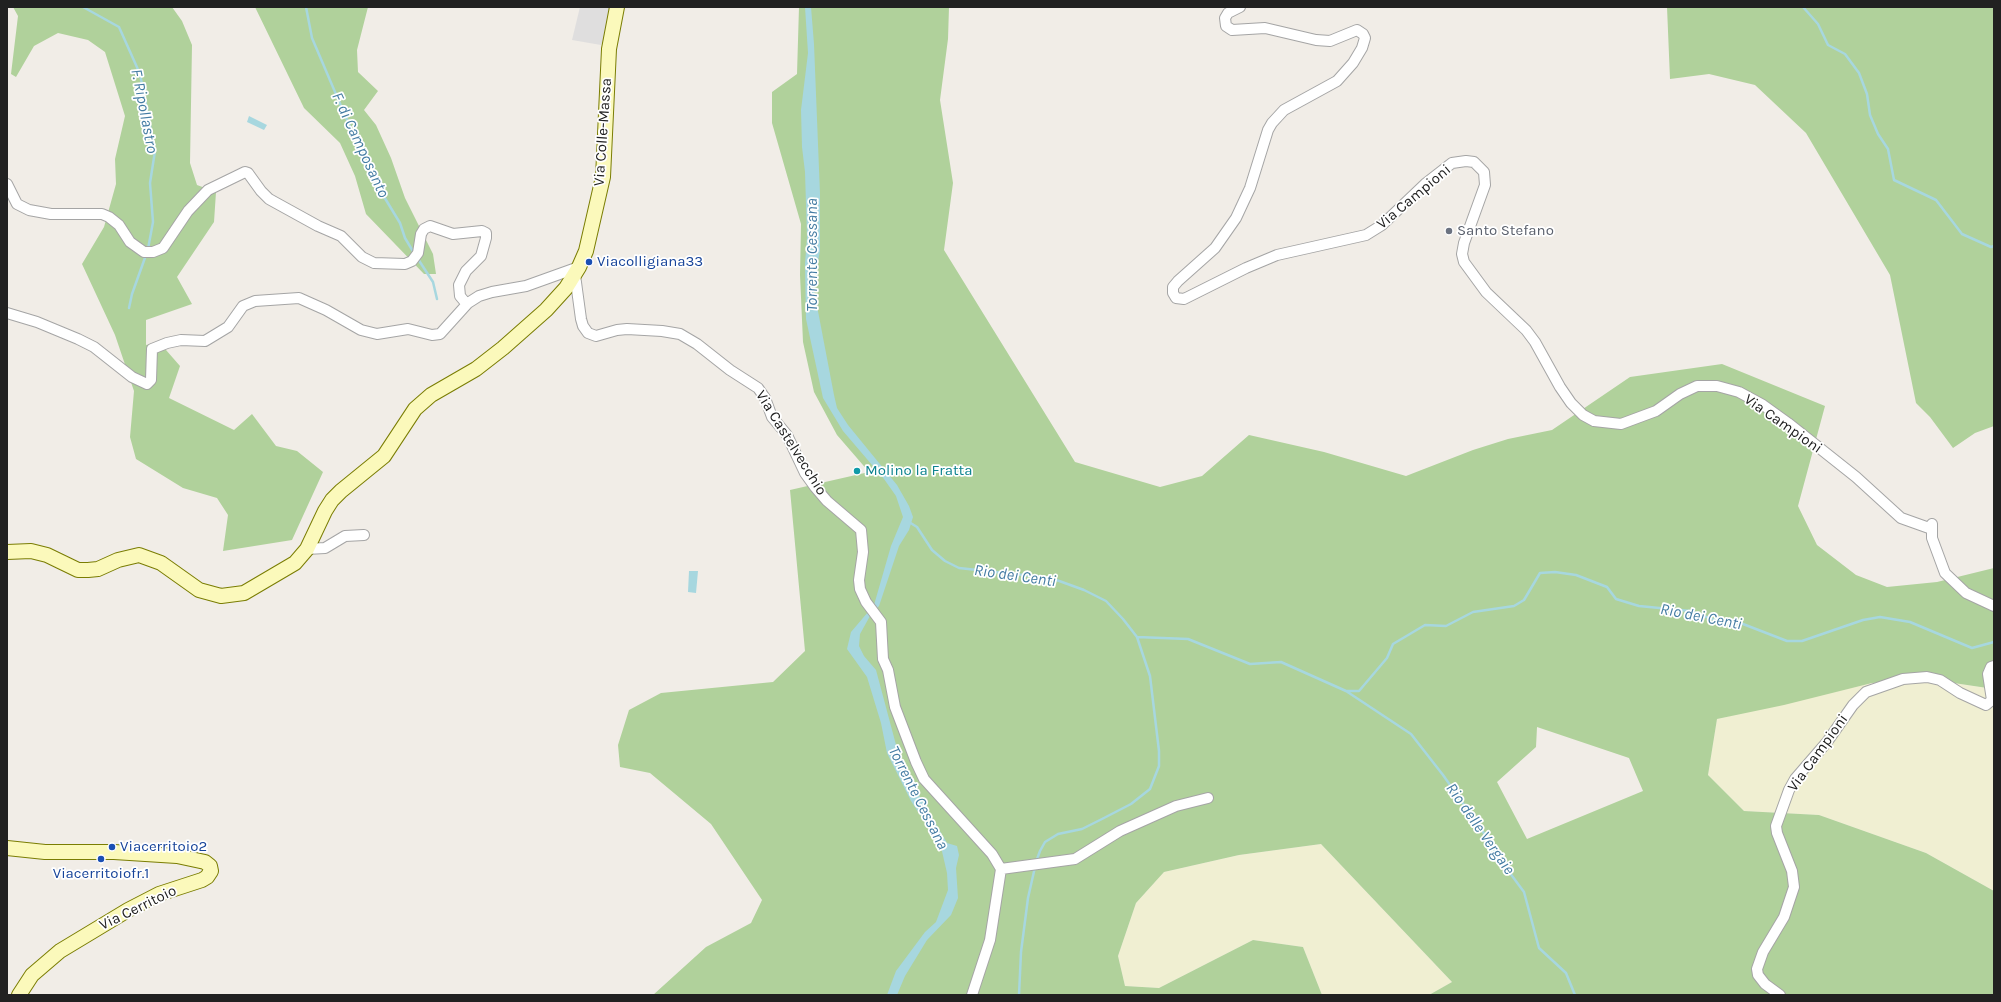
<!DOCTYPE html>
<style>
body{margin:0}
#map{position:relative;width:2001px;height:1002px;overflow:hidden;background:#f1ede7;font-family:Karla,sans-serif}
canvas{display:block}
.frame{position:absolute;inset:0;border:8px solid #212121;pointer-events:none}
</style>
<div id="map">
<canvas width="2001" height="1002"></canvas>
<div class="frame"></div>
</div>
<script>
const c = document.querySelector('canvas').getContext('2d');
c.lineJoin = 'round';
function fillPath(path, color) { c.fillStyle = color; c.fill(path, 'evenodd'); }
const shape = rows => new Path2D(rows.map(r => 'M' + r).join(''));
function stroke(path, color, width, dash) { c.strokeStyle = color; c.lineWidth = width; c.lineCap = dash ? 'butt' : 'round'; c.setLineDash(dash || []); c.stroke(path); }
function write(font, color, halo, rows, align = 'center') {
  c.font = font + ' Karla,sans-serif'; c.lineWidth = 3.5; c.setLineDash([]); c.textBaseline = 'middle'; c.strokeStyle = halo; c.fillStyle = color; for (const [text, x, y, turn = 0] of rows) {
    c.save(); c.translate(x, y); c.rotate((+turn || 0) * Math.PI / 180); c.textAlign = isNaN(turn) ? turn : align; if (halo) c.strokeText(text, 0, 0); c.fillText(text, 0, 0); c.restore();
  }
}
fillPath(shape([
 [580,7,618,7,601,45,572,40]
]), '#dfdede');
fillPath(shape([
 [1927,679,1994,689,1994,891,1926,853,1819,815,1744,811,1708,775,1717,719,1872,683],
 [1321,844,1452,982,1429,995,1322,995,1303,947,1253,940,1159,988,1125,986,1118,956,1136,903,1164,872,1239,855]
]), '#f0efd2');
fillPath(shape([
 [13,7,172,7,182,21,192,45,190,163,197,185,216,192,214,222,177,277,192,304,146,320,146,345,159,342,180,366,169,398,234,430,252,414,276,446,297,451,323,472,292,540,223,551,228,515,217,498,183,488,136,459,130,437,134,391,115,335,82,264,104,227,116,184,115,159,125,116,105,52,88,40,58,33,34,46,16,77,11,74,18,16],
 [255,7,368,7,357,50,358,72,378,91,364,110,376,125,391,158,405,198,433,254,436,274,424,274,366,214,355,176,340,143,304,108],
 [799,7,949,7,948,39,940,100,953,183,944,250,1075,462,1160,487,1202,476,1249,435,1324,452,1406,476,1473,450,1508,439,1552,430,1630,377,1722,364,1825,406,1798,506,1817,545,1856,575,1887,587,1937,582,1994,568,1994,689,1927,679,1872,683,1784,705,1717,719,1708,775,1744,811,1819,815,1926,853,1994,891,1994,995,1429,995,1452,982,1321,844,1239,855,1164,872,1136,903,1118,956,1125,986,1159,988,1253,940,1303,947,1322,995,653,995,706,947,751,923,762,900,711,824,650,773,620,767,618,745,629,710,661,693,773,682,805,651,790,490,869,472,837,435,814,392,803,342,800,275,801,224,772,123,772,92,797,74],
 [1537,727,1629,758,1643,791,1527,839,1497,782,1536,747],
 [1667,7,1994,7,1994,426,1975,433,1953,448,1930,417,1916,403,1890,275,1806,133,1755,85,1709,74,1670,79]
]), '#b0d19b');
fillPath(shape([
 [805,7,811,7,814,44,820,194,820,251,813,285,834,395,837,408,848,425,897,485,909,506,913,517,909,530,899,546,879,606,870,616,860,634,859,646,864,656,876,670,899,756,910,780,947,843,957,846,959,855,956,868,958,898,951,915,927,940,905,976,897,995,887,995,896,971,925,932,936,922,948,890,947,873,941,847,911,801,887,753,881,723,867,677,847,649,851,632,874,605,891,546,903,517,896,496,884,479,843,431,823,398,806,319,805,264,807,237,805,172,802,147,801,110,808,53],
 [249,116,267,125,264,130,247,122],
 [689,571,698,571,696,593,688,592]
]), '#a7d7df');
stroke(shape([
 [83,7,119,27,140,74,155,151,150,183,153,222,148,249],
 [306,7,312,38,341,106,372,177,400,223,405,238,414,253],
 [1803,7,1818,24,1828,45,1845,54,1859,73,1867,94,1870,115,1878,134,1888,149,1894,180,1936,200,1962,234,1991,247,1994,246],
 [418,259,433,282,437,299],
 [129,308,132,294,146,255],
 [909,522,917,527,932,550,945,561,959,568,1051,578,1084,590,1106,601,1123,619,1137,637,1150,676,1159,751,1159,766,1150,789,1131,804,1102,819,1082,829,1058,834,1045,842,1040,851,1036,862],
 [1137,637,1188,639,1250,664,1281,662,1346,691,1359,691,1387,658,1393,644,1425,625,1446,626,1473,612,1514,606,1524,600,1540,573,1555,572,1576,575,1607,587,1616,599,1639,606,1690,611,1723,623,1743,624,1787,641,1802,641,1863,620,1880,617,1910,622,1972,648,1994,642],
 [1346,691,1411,734,1443,775,1488,839,1498,857,1524,892,1539,948,1566,973,1575,995],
 [1019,995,1021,952,1028,898,1035,867]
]), '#a7d7df', 2.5);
const street = shape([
 [1240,7,1228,13,1225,18,1226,26,1232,30,1265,28,1316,40,1330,41,1357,30,1363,34,1365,38,1362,48,1353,63,1337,81,1284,110,1272,123,1268,130,1250,188,1236,218,1215,248,1178,281,1173,287,1173,293,1176,298,1184,299,1246,268,1277,255,1366,235,1382,225,1425,184,1452,163,1466,161,1474,162,1484,172,1485,185,1464,243,1462,254,1464,262,1486,292,1526,330,1535,342,1560,387,1571,403,1583,415,1594,421,1621,424,1656,411,1680,394,1697,386,1717,386,1739,392,1763,405,1788,423,1856,477,1901,518,1929,528,1932,524],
 [7,184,17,204,29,210,51,214,102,214,109,217,119,225,130,242,144,252,153,252,163,248,188,211,208,190,245,172,248,173,261,191,269,199,318,226,341,236,362,257,374,263,405,264,412,261,418,253,421,234,424,229,430,226,453,234,482,231,486,233,486,238,481,256,466,271,459,285,460,296,465,302,468,303],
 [575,275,581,319,583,326,588,333,596,336,617,330,627,329,662,331,680,334,697,344,730,370,758,388,765,398,772,417,787,435,805,473,815,487,827,501,861,530,863,552,859,580,860,589,866,602,881,622,883,659,888,670,895,707,916,762,924,779,992,854,1001,869,990,940,972,995],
 [7,313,37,322,78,339,94,347,132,377,147,384,151,380,152,349,167,343,181,340,205,341,228,327,243,306,255,301,299,298,326,310,361,330,377,334,408,329,432,335,440,334,468,303,479,296,492,292,526,286,579,267],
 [1932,524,1932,538,1945,573,1966,593,1994,606],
 [307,549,325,548,345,536,364,535],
 [1001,869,1075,859,1120,831,1176,806,1208,798],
 [1780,995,1765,984,1758,975,1757,969,1763,952,1784,917,1794,887,1792,871,1777,833,1776,826,1789,790,1795,779,1827,742,1853,705,1866,692,1903,679,1927,677,1940,680,1960,693,1986,705,1992,700,1988,674,1991,667,1994,666]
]);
const secondary = shape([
 [7,552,31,551,47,555,78,570,88,570,98,569,118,560,139,555,161,563,199,590,221,596,244,593,295,563,307,549,325,511,332,500,341,491,384,456,415,409,431,395,476,369,503,348,546,310,566,288,579,267,586,251,603,177,609,49,617,7],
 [7,848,45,852,114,852,177,856,205,862,210,866,211,871,207,877,202,880,159,894,128,910,60,951,32,975,19,995]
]);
stroke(street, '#a5a5a5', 12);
stroke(secondary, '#7a7d03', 16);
stroke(street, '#fff', 10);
stroke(secondary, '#fbf9bb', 14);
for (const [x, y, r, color] of [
 [1449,231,4,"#6b7280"],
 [589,262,4,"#1a4fb4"],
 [857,471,4,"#0f9aa8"],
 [112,847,4,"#1a4fb4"],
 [101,859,4,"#1a4fb4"]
]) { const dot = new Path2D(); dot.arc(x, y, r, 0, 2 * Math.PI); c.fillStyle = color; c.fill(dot); stroke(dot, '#fff', 1.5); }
write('15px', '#212121', '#fff', [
 ["Via Colle-Massa",603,132,-86],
 ["Via Campioni",1414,197,-40],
 ["Via Campioni",1783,424,35],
 ["Via Castelvecchio",791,443,58],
 ["Via Campioni",1818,753,-54],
 ["Via Cerritoio",138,908,-26]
]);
write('15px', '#5b616d', '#fff', [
 ["Santo Stefano",1457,231]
], 'left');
write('15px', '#164399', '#fff', [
 ["Viacolligiana33",597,262],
 ["Viacerritoio2",120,847],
 ["Viacerritoiofr.1",101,874,"center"]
], 'left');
write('15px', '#0d838f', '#fff', [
 ["Molino la Fratta",865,471]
], 'left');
write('italic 16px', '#447ca3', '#fff', [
 ["F. Ripollastro",144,111,79],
 ["F. di Camposanto",360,145,65],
 ["Torrente Cessana",812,255,-90],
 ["Rio dei Centi",1015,576,8],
 ["Rio dei Centi",1701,617,11],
 ["Torrente Cessana",918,798,63],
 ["Rio delle Vergaie",1480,829,55]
]);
</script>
